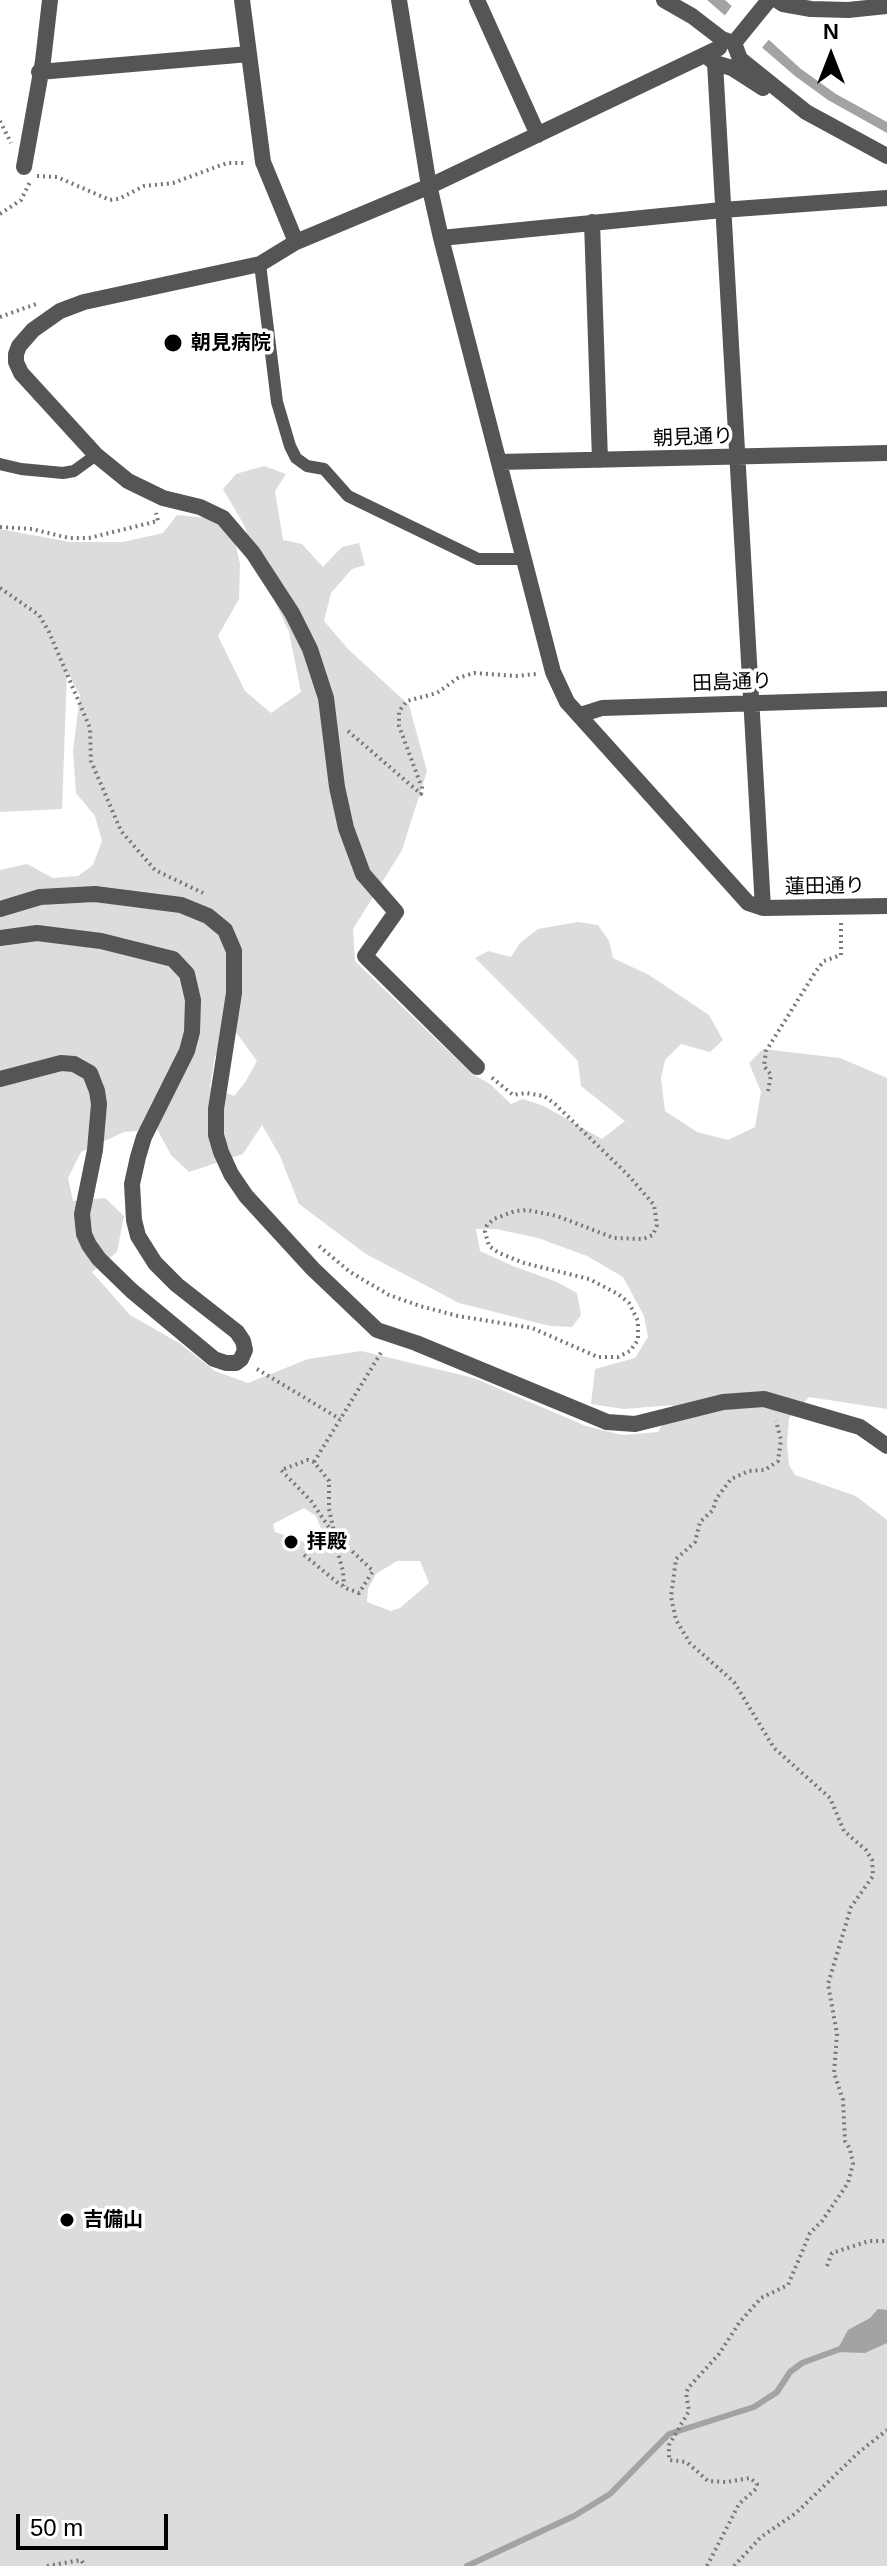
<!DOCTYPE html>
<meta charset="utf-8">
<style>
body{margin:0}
#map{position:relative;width:887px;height:2566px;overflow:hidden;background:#fff;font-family:Arial,sans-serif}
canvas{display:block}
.north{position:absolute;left:791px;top:16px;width:80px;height:80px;-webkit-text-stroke:6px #fff;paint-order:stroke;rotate:0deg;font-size:22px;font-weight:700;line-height:32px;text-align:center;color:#000}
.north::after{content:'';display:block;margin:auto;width:28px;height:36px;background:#000;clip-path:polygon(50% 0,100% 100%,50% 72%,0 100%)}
.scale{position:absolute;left:16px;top:2514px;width:152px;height:36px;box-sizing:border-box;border:4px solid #000;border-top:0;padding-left:10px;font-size:24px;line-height:28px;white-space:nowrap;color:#000;-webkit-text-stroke:6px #fff;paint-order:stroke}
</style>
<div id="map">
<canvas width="887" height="2566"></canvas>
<div class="north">N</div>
<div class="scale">50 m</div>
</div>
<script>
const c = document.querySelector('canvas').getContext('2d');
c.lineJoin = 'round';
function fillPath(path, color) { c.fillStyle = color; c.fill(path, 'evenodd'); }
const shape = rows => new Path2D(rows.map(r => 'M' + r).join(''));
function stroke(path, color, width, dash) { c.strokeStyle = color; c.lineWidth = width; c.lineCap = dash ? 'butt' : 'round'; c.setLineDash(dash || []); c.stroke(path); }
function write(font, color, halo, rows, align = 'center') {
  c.font = font + ' Arial,"Noto Sans JP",sans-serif'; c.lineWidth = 7; c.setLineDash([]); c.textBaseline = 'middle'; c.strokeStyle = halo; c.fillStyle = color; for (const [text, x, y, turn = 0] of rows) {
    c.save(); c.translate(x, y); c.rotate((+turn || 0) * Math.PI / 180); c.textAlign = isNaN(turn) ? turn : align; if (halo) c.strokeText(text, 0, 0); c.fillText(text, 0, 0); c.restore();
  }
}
fillPath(shape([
 [264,466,286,474,275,491,283,540,302,544,323,567,342,547,359,543,365,565,352,569,331,593,324,621,348,649,409,705,427,771,402,850,353,929,355,961,472,1074,490,1084,511,1104,523,1099,544,1106,602,1139,625,1121,581,1086,578,1061,475,958,488,951,511,957,520,943,538,929,578,922,598,925,609,941,613,958,649,975,709,1015,723,1040,710,1052,681,1044,665,1060,661,1078,665,1111,697,1132,728,1140,755,1127,761,1092,749,1063,763,1049,840,1058,887,1078,887,1409,809,1397,789,1418,787,1444,789,1465,795,1475,856,1496,887,1520,887,2566,0,2566,0,870,27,864,53,878,78,876,93,865,102,841,95,816,76,793,73,751,80,695,67,672,62,809,0,812,0,529,70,542,123,542,163,533,177,515,208,518,234,537,240,564,239,599,218,636,245,691,271,713,301,692,289,632,265,580,244,525,223,489,236,474],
 [235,1031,257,1061,246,1081,234,1096,210,1087,215,1056],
 [262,1125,280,1156,299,1204,366,1254,459,1303,550,1326,572,1327,581,1315,577,1293,557,1282,513,1266,480,1251,476,1229,496,1229,538,1238,587,1256,623,1277,644,1316,648,1337,635,1358,595,1369,591,1404,624,1409,673,1405,658,1432,622,1435,586,1426,474,1378,361,1351,308,1359,248,1383,215,1371,179,1343,130,1315,92,1272,117,1252,124,1216,105,1198,73,1201,68,1178,81,1152,124,1132,157,1129,171,1155,189,1172,243,1154],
 [304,1508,316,1516,325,1538,307,1543,275,1532,273,1524],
 [397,1561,420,1561,429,1583,400,1608,391,1611,367,1602,368,1589,376,1574]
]), '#dcdcdc');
fillPath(shape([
 [707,0,725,0,801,69,836,94,887,122,887,133,828,100,795,76],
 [878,2309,887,2310,887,2343,865,2353,836,2352,848,2330,870,2318]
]), '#a3a3a3');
fillPath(shape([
 [734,3,771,37,760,50,723,18]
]), '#fff');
stroke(shape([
 [467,2566,574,2516,610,2494,669,2434,754,2407,777,2392,790,2372,802,2363,840,2349]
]), '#a3a3a3', 6);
stroke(shape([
 [0,121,11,143],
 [37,176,57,177,110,200,119,199,144,186,173,183,227,163,245,163],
 [0,214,21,200,30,182],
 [0,317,36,304],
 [0,527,32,529,69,538,89,538,158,521,156,513],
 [0,588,39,615,49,632,90,728,91,761,121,831,155,870,203,893],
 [348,731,421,794,422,788,399,726,399,711,407,701,437,693,458,678,474,673,516,676,536,674],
 [768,1091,771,1075,764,1066,766,1051,816,971,824,961,841,955,841,922],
 [319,1246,350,1272,389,1295,420,1306,458,1316,532,1328,598,1357,618,1357,630,1351,638,1340,638,1321,629,1303,618,1294,589,1279,524,1263,499,1253,489,1246,485,1232,487,1225,494,1219,515,1211,527,1210,557,1216,614,1238,643,1239,653,1235,657,1225,654,1205,630,1177,555,1104,544,1096,526,1093,513,1095,490,1076],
 [257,1369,340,1419],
 [314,1462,382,1351],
 [304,1555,338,1583,348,1589,359,1593,373,1571,333,1533,311,1501,281,1470,308,1460,314,1462,329,1481,329,1509,333,1527,333,1533,335,1543,343,1571,344,1586],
 [827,2266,832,2253,869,2241,887,2241],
 [47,2566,81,2560,85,2566],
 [707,2566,739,2504,756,2489,757,2484,750,2478,727,2482,708,2481,686,2462,669,2460,669,2445,689,2411,686,2393,689,2387,719,2354,739,2323,761,2298,788,2285,810,2233,822,2221,848,2183,853,2164,850,2149,845,2141,843,2100,834,2073,837,2034,828,1984,851,1907,873,1876,872,1860,866,1850,844,1831,830,1798,774,1748,734,1682,690,1643,676,1620,671,1597,676,1559,695,1542,700,1522,713,1510,716,1499,731,1479,749,1471,765,1470,778,1461,781,1440,776,1421],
 [734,2566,761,2537,796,2513,858,2453,887,2430]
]), '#777', 4, [2, 4]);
stroke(shape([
 [260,264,277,402,290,446,296,458,307,466,324,469,348,496,478,559,524,559],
 [0,464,21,469,63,473,74,471,96,455]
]), '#555', 12);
stroke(shape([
 [242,0,263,162,296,242],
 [399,0,428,180,441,238,553,672,567,702,748,903,763,908,887,906],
 [477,0,538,135],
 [664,0,692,16,722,39,734,43,740,59,806,112,887,156],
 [777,0,783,4,811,9,848,10,887,6],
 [734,43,769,0],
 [706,56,715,63,763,908],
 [715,63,732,68,763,88],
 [39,72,249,54],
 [24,167,43,61,50,0],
 [592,222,600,460],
 [441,238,722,210,887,198],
 [499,462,887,453],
 [580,715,602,708,887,699],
 [0,909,40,897,95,894,181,905,208,916,225,930,234,951,234,993,216,1109,216,1135,221,1152,231,1174,246,1196,313,1269,377,1330,416,1343,607,1422,635,1424,723,1402,764,1399,860,1427,887,1446],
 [0,938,37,933,101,941,173,959,187,974,193,1000,192,1032,187,1051,144,1137,138,1157,132,1184,134,1220,138,1236,155,1263,177,1285,237,1332,243,1341,245,1350,241,1359,236,1363,226,1363,214,1359,132,1291,99,1259,89,1245,84,1234,82,1214,95,1150,99,1104,97,1091,90,1073,74,1064,61,1063,0,1079],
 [477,1067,365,956,396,912,363,874,346,828,337,787,326,698,310,649,292,613,253,553,223,518,200,507,163,498,128,481,96,455,21,373,16,362,16,354,19,346,33,330,60,311,84,302,260,264,296,242,430,186,719,48]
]), '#555', 16);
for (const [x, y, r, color] of [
 [173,343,10,"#000"],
 [291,1542,8,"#000"],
 [67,2220,8,"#000"]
]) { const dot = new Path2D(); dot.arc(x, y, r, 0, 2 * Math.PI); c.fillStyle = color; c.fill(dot); stroke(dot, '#fff', 3); }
write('bold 20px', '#000', '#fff', [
 ["朝見病院",191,343],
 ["拝殿",307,1542],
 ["吉備山",83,2220]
], 'left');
write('20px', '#000', '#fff', [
 ["朝見通り",693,438,-2],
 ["田島通り",732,683,-2],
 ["蓮田通り",825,887,-1]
]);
</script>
